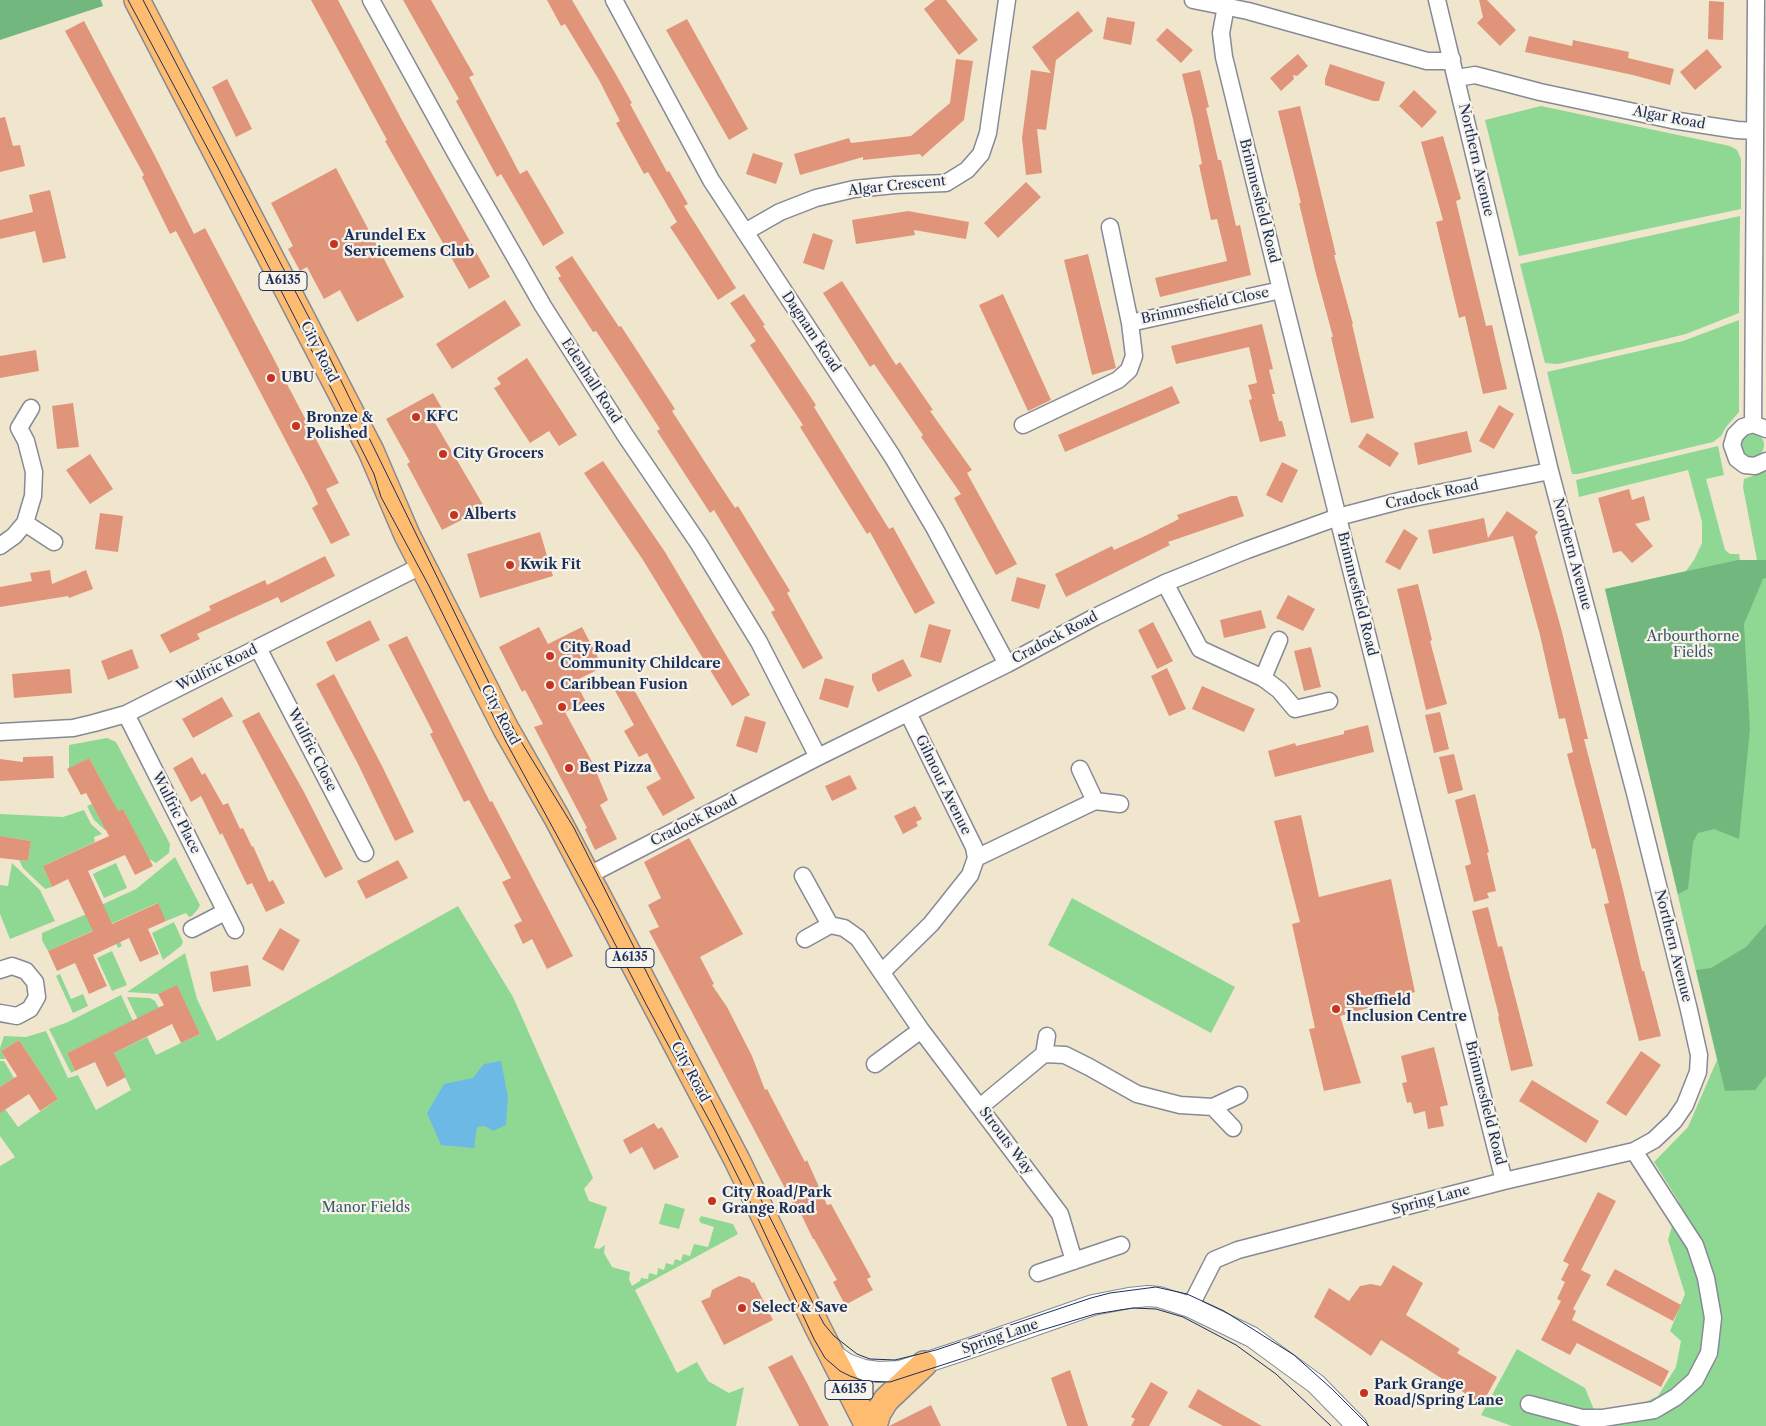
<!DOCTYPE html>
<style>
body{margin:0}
canvas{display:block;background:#f0e6cd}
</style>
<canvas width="1766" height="1426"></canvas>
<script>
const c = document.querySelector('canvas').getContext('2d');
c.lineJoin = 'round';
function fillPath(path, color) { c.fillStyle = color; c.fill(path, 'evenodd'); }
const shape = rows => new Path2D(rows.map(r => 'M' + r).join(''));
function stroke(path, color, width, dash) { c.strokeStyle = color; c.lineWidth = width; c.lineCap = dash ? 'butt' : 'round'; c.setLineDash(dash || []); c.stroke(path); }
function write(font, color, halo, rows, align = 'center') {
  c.font = font + ' "Libre Caslon Text",serif'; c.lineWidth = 4.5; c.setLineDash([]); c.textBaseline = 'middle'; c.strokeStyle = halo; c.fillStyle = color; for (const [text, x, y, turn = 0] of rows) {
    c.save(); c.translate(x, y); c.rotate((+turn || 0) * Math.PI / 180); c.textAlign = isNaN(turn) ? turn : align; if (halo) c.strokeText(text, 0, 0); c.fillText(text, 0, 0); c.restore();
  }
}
fillPath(shape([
 [1541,106,1730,146,1737,150,1741,159,1741,209,1519,256,1485,120],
 [1740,216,1739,313,1686,334,1649,343,1558,364,1545,363,1520,264],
 [1739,320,1739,412,1726,427,1721,436,1713,442,1578,474,1572,474,1547,372,1683,341],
 '1740 445a12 12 0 1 1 24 0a12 12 0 1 1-24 0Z',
 [1718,446,1724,475,1706,479,1725,550,1730,554,1739,554,1740,560,1757,560,1743,487,1744,479,1766,471,1766,1426,1512,1426,1481,1415,1517,1349,1585,1388,1600,1424,1658,1396,1676,1367,1681,1341,1670,1331,1685,1294,1668,1240,1679,1202,1654,1162,1688,1127,1717,1060,1605,589,1686,571,1694,560,1702,543,1702,522,1688,470,1579,497,1576,480],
 [107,738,116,742,170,844,169,853,156,863,149,859,123,809,106,818,111,828,105,830,94,820,87,806,92,804,97,813,114,804,89,758,72,767,69,773,69,745],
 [84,810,91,824,102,834,94,837,95,842,43,866,52,887,45,889,23,868,19,860,28,861,31,841,0,836,0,814,63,817],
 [175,857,200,905,198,909,192,916,189,917,186,913,166,921,157,903,111,924,122,946,118,948,99,906,136,889],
 [12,863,40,890,55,921,10,939,0,914,0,885,8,886],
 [116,863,127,888,104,898,93,874],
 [1072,898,1235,987,1211,1033,1048,945],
 [458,906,513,997,593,1178,584,1189,589,1201,607,1207,594,1248,599,1249,605,1245,604,1253,612,1267,630,1272,629,1279,632,1286,640,1281,641,1278,648,1279,649,1273,657,1275,658,1268,664,1270,666,1263,673,1265,675,1259,681,1261,683,1254,690,1256,694,1244,708,1247,714,1227,701,1223,699,1220,701,1216,733,1224,738,1234,635,1290,677,1373,697,1362,708,1381,729,1393,744,1387,736,1426,0,1426,0,1166,15,1157,0,1136,0,1113,5,1109,18,1127,58,1099,19,1040,1,1051,6,1059,0,1059,0,1048,4,1036,26,1037,46,1031,68,1078,78,1075,96,1110,131,1090,114,1053,147,1037,156,1055,200,1034,177,986,158,994,127,992,185,953,197,999,217,1041],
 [96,910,103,926,48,951,42,940,42,933],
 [174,922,183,942,181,946,163,960,152,933],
 [112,951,127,985,112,991,97,958],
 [60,974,71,999,83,994,88,1006,73,1013,56,976],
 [121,995,133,1021,67,1053,75,1071,71,1073,49,1029,68,1022],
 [127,997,150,998,155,1001,159,1008,138,1020],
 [0,1061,4,1061,14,1078,0,1087],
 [665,1203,685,1209,679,1229,659,1224]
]), '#8ed894');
fillPath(shape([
 [0,0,101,0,103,6,0,40],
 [1738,560,1766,560,1766,578,1763,579,1744,624,1750,729,1739,839,1714,829,1698,833,1693,842,1688,889,1678,894,1605,589],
 [1766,924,1766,1076,1755,1090,1725,1091,1696,970,1711,968,1746,947]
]), '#72b87e');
fillPath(shape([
 [501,1061,508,1097,506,1125,493,1131,485,1126,477,1127,474,1148,441,1145,427,1113,444,1084,473,1078,484,1064]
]), '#6cb9e6');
fillPath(shape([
 [311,0,338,0,403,122,490,277,469,289,385,141,387,140],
 [403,0,431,0,474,75,469,77,520,174,527,170,564,233,543,246,501,174,497,177,456,101,459,99],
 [547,0,572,0,614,71,632,103,630,104,667,172,669,171,688,204,684,206,736,288,718,300,670,227,677,222,648,172,644,174,616,123,620,121,599,80,565,24,561,26],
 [935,0,946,0,978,40,959,55,924,9],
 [1479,0,1487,0,1516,30,1500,46,1477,23,1483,17],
 [1709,1,1724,2,1723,40,1708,39],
 [1078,11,1093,31,1056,60,1046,130,1037,129,1042,173,1026,175,1022,138,1031,70,1051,73,1032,47],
 [1107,17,1135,22,1131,45,1103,39],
 [687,19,748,129,729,140,666,30],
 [84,21,155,156,194,234,205,228,339,483,326,489,350,535,331,544,312,508,318,504,312,491,176,231,170,234,142,177,144,175,65,31],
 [1167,28,1193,50,1181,63,1156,40],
 [1529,36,1572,46,1573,40,1629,52,1628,58,1674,69,1670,85,1633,75,1525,52],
 [1707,49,1722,67,1695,90,1680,72],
 [1298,54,1308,66,1297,76,1293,75,1294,79,1281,91,1270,78],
 [956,59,973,61,964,120,922,157,920,154,863,160,863,157,800,175,794,154,849,138,851,143,911,136,950,103],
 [1330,64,1385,82,1379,101,1373,101,1325,85,1325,79],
 [1200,70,1209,107,1206,108,1218,160,1221,160,1236,226,1240,225,1251,275,1160,297,1155,278,1227,261,1217,219,1211,220,1199,165,1202,164,1193,119,1182,74],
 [227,79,252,129,236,137,212,87],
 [1414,90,1437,112,1422,128,1399,106],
 [1300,106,1336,255,1334,255,1353,324,1352,324,1374,418,1351,423,1331,337,1333,337,1315,270,1299,203,1301,203,1278,111],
 [5,117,13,146,20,145,25,166,0,172,0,118],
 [1443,136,1461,199,1456,201,1486,326,1492,325,1507,389,1483,394,1465,316,1459,318,1436,222,1443,220,1421,142],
 [753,153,783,163,776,184,746,174],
 [336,168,404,297,357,322,340,290,324,299,307,267,300,271,288,249,293,246,271,203],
 [1026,182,1041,197,998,238,984,223],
 [50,190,66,258,43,263,35,231,0,239,0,220,33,212,29,195],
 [908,211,969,222,966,239,914,230,915,235,856,244,852,220],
 [813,233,833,240,824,270,803,263],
 [1088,254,1116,368,1092,375,1064,260],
 [572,256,619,327,621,326,675,409,672,411,712,473,735,508,738,506,790,591,787,593,823,658,803,669,771,612,775,610,714,510,710,513,657,431,660,429,610,352,596,331,593,332,558,278,561,276,555,267],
 [842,281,896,365,900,362,933,410,930,411,972,470,967,473,1017,564,996,575,954,498,961,494,921,437,923,435,874,364,870,367,823,293],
 [744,294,765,325,763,326,776,345,816,405,814,407,889,529,893,527,935,603,915,614,870,532,867,534,800,427,803,425,750,345,756,341,730,303],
 [1003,294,1051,400,1028,411,979,305],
 [505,300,521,325,452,369,436,344],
 [1262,324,1273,369,1269,370,1275,394,1272,394,1279,421,1282,421,1286,436,1260,442,1249,400,1252,399,1248,385,1257,383,1249,347,1176,364,1171,346],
 [36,350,39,371,0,378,0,356],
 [527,358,577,435,559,446,549,431,530,443,494,388,501,384,497,378],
 [1172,386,1180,403,1065,452,1058,435],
 [433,393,446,415,434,421,485,508,442,530,407,464,410,462,386,419],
 [73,403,79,447,57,449,52,406],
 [1499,405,1514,414,1494,449,1479,441],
 [1467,431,1472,452,1418,465,1414,443],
 [1367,433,1399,453,1390,467,1358,447],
 [90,454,113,489,90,504,66,470],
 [603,461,665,552,750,695,732,706,643,560,584,473],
 [1282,462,1298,470,1282,503,1266,495],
 [1629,489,1632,500,1644,496,1650,520,1635,524,1653,546,1632,563,1621,551,1613,553,1598,498],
 [1231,496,1237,496,1244,516,1168,542,1170,545,1066,597,1055,574,1112,546,1114,550,1145,536,1179,519,1177,515],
 [1507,511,1538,532,1535,536,1561,628,1588,739,1584,739,1623,890,1642,971,1644,971,1661,1036,1639,1041,1604,904,1609,903,1595,848,1592,849,1567,754,1573,752,1565,718,1559,719,1540,635,1513,536,1433,554,1428,530,1484,518,1488,538],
 [100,513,123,516,118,552,95,549],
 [1404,529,1418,538,1400,570,1385,562],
 [540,532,553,576,480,598,467,554],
 [325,556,335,576,281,603,278,597,197,634,200,639,170,653,160,635,211,610,209,606,265,580,267,585],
 [50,570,52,584,86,570,93,589,69,598,68,596,0,607,0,587,32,581,30,573],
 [1017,577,1046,585,1039,609,1011,601],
 [1418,584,1432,640,1430,641,1447,704,1426,710,1397,589],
 [1288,595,1315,609,1303,631,1276,618],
 [1261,610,1266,628,1224,638,1220,620],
 [370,620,380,640,336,662,326,642],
 [1153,622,1173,661,1157,669,1138,630],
 [929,624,951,630,941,663,920,657],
 [539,627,548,644,582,627,603,667,575,681,586,702,565,712,592,762,608,800,600,805,617,839,595,850,585,829,587,828,534,727,543,724,525,690,522,692,499,647],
 [407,636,490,802,492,801,573,956,547,969,532,939,523,944,514,925,522,921,502,882,511,878,469,800,464,802,430,734,433,732,388,645],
 [1311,647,1321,687,1304,691,1294,651],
 [132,649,139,668,108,680,101,661],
 [903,659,912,676,878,692,872,680,872,674],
 [1167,668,1186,709,1169,716,1151,676],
 [70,669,72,693,14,698,12,674],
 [334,674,383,768,414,832,395,841,359,766,316,684],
 [825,678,854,686,848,708,819,699],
 [629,681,695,798,663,816,646,787,661,779,647,753,639,757,624,731,634,725,614,689],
 [1202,686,1255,709,1244,732,1192,709],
 [222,697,233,716,193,738,182,719],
 [259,712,304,792,343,869,325,878,242,721],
 [1440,712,1449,749,1434,753,1425,715],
 [745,716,766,722,757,753,736,746],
 [1368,725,1374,752,1275,777,1268,751,1295,743,1296,746,1344,734,1344,731],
 [1454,754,1463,790,1448,794,1439,757],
 [53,756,54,778,0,781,0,759,23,762,23,757],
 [192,757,202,775,205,773,223,805,228,803,240,829,243,828,252,847,253,846,269,882,273,880,285,903,266,912,252,883,247,885,222,833,220,835,201,796,191,802,173,768],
 [89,758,118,811,123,809,153,866,135,875,125,855,88,871,112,924,158,903,166,921,148,929,159,954,140,962,129,938,93,955,107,986,89,994,75,963,57,971,48,951,93,931,68,879,52,887,43,866,109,836,86,793,81,795,67,769],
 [850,775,857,789,832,801,825,786],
 [1475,794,1489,852,1487,853,1496,891,1487,893,1489,898,1474,902,1465,866,1471,864,1455,800],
 [915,806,922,819,916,822,918,826,903,834,894,816],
 [1301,815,1319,897,1391,879,1415,992,1399,997,1399,999,1340,1016,1361,1083,1324,1091,1309,1029,1315,1028,1292,924,1300,922,1274,821],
 [0,836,31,841,28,861,0,858],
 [689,838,743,934,700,957,714,984,712,985,727,1007,752,1056,765,1090,767,1089,805,1162,807,1160,827,1205,831,1204,871,1277,867,1279,873,1290,845,1305,833,1282,837,1280,814,1239,813,1239,799,1210,797,1211,649,931,659,927,648,905,661,898,644,862],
 [398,860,408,878,366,899,357,881],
 [1488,907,1498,947,1502,946,1533,1066,1511,1071,1498,1017,1499,1016,1472,911],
 [280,928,300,940,283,971,262,959],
 [248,965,251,986,213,992,210,972],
 [177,985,200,1034,181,1043,172,1024,114,1053,126,1077,107,1087,95,1062,75,1071,67,1053,164,1005,158,994],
 [19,1040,58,1099,40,1111,29,1094,0,1113,0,1087,17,1076,1,1051],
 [1434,1047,1448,1105,1440,1107,1444,1126,1428,1129,1425,1111,1414,1114,1411,1102,1407,1103,1402,1083,1407,1082,1401,1056],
 [1641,1051,1661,1065,1626,1116,1606,1103],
 [1532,1080,1599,1121,1586,1143,1519,1101],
 [654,1123,658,1129,662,1127,679,1157,654,1170,642,1147,630,1154,623,1140],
 [1598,1192,1616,1201,1581,1270,1591,1275,1573,1309,1576,1311,1572,1320,1669,1371,1661,1387,1577,1343,1570,1355,1541,1340,1561,1301,1557,1299,1565,1282,1561,1280,1569,1264,1563,1261],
 [1393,1265,1423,1283,1406,1315,1460,1349,1457,1353,1497,1377,1482,1404,1381,1340,1371,1356,1314,1317,1329,1288,1349,1301,1360,1286,1371,1284,1381,1286],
 [1615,1269,1681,1305,1673,1321,1606,1285],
 [739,1276,749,1279,752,1283,754,1282,773,1320,724,1345,701,1301,710,1297,712,1290],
 [792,1355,806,1381,829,1426,799,1426,768,1367],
 [1070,1370,1088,1426,1067,1426,1051,1378],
 [1151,1382,1168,1392,1149,1426,1131,1426,1135,1419,1131,1417],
 [1198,1389,1227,1406,1262,1426,1223,1426,1188,1407],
 [931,1405,941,1426,889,1426]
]), '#e0957a');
const minor = shape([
 [371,0,456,154,543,306,625,435,699,544,759,642,818,757],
 [614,0,711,180,892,456,935,529,1007,664],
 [1193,0,1248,11,1427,61,1445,61,1452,59],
 [1226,6,1221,33,1224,57,1281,290,1504,1181],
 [1457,78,1475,75,1540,92,1672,120,1737,130,1755,131],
 [745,232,780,212,816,198,854,189,895,185,946,183,967,170,981,154,988,133,1007,0],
 [1130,323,1281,290],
 [1753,424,1756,0],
 [1023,425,1118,380,1129,370,1134,356,1130,323,1110,227],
 [1766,429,1753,424,1743,427,1735,435,1732,445,1737,459,1745,465,1755,466,1766,461],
 [25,523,54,542],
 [0,546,14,536,25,523,33,496,34,472,26,441,19,428,31,408],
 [1165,583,1200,649,1263,678,1279,690,1295,709,1329,701],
 [258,648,365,853],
 [1263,678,1279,640],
 [126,714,235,930],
 [0,732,73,728,94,723,126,714,423,565],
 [1080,769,1095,801],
 [976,858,1095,801,1120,804],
 [587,876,818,757,1007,664,1095,617,1165,583,1247,550,1338,517,1403,500,1550,471],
 [803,876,830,925],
 [192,929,225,912],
 [805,939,830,925,844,928,858,938,921,1030,1060,1214,1074,1261],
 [0,970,12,966,26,971,35,982,37,997,30,1009,17,1016,0,1013],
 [882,972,931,924,970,875,976,858,974,847,908,713],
 [1044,1054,1047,1036],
 [875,1064,921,1030],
 [980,1107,1044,1054,1065,1055,1089,1067,1137,1094,1180,1105,1213,1107,1233,1128],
 [1213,1107,1239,1095],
 [1038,1273,1121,1245],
 [1190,1307,1214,1260,1238,1250,1504,1181,1634,1151,1654,1140,1674,1121,1685,1105,1698,1072,1699,1055,1689,1010,1635,793,1550,471,1437,0],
 [1529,1404,1582,1418,1603,1418,1654,1410,1676,1397,1695,1380,1709,1353,1713,1318,1706,1278,1695,1245,1634,1151]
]);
const tertiary = shape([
 [831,1353,847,1364,864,1370,878,1372,900,1371,970,1348,1093,1305,1129,1298,1148,1296,1159,1297,1190,1307,1252,1337,1316,1384,1357,1426]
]);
const primary = shape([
 [137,0,371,451,407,535,506,729,557,818,737,1160,818,1328,868,1426],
 [874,1426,878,1413,886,1400,924,1364]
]);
stroke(minor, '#868a96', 19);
stroke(tertiary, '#868a96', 22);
stroke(primary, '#868a96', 28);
stroke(minor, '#fff', 16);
stroke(tertiary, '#fff', 20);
stroke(primary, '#febc70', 25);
stroke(shape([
 [128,0,218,168,331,388,374,474,381,497,429,586,505,740,597,909,647,1006,714,1129,746,1193,814,1339,825,1358,840,1371,850,1376,864,1381,890,1382,973,1355,1032,1333,1095,1314,1133,1308,1156,1309,1183,1317,1236,1345,1276,1374,1331,1426],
 [143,0,328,354,490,685,517,735,574,828,815,1307,824,1324,834,1336,857,1354,870,1359,895,1360,936,1350,1091,1298,1110,1293,1156,1287,1187,1294,1224,1311,1294,1355,1332,1389,1369,1426]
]), '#1b2f5e', 1);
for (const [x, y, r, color] of [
 [334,244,5,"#c8321e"],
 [271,378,5,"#c8321e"],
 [416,417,5,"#c8321e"],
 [296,426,5,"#c8321e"],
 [443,454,5,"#c8321e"],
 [454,515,5,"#c8321e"],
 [510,565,5,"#c8321e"],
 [550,656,5,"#c8321e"],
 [550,685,5,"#c8321e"],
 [562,707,5,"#c8321e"],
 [569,768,5,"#c8321e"],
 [1336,1009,5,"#c8321e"],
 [712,1201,5,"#c8321e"],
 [742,1308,5,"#c8321e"],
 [1364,1393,5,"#c8321e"]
]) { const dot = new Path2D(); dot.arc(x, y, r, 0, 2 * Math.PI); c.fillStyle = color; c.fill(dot); stroke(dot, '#f7f3e8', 2); }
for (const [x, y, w] of [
 [283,281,48],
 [630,958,48],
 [849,1390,48]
]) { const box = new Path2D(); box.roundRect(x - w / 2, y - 9.5, w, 19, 4); c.fillStyle = '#f7f3e8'; c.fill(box); stroke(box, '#1b2f5e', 1); }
write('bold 12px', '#1b2f5e', null, [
 ["A6135",283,281],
 ["A6135",630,958],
 ["A6135",849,1390]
]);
write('14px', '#1b2f5e', '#f7f3e8', [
 ["Algar Road",1669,118,11],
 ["Northern Avenue",1476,160,77],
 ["Algar Crescent",897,186,-6],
 ["Brimmesfield Road",1259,201,76],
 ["Brimmesfield Close",1205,306,-12],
 ["Dagnam Road",811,332,56],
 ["City Road",319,352,63],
 ["Edenhall Road",591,381,57],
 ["Cradock Road",1432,495,-12],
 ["Northern Avenue",1572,554,75],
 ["Brimmesfield Road",1357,594,76],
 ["Cradock Road",1055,638,-28],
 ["Wulfric Road",217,668,-26],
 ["City Road",500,715,62],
 ["Wulfric Close",312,750,63],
 ["Gilmour Avenue",943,785,64],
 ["Wulfric Place",176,813,63],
 ["Cradock Road",694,821,-27],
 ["Northern Avenue",1673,946,76],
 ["City Road",690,1072,62],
 ["Brimmesfield Road",1485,1103,76],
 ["Strouts Way",1006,1141,53],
 ["Spring Lane",1431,1200,-15],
 ["Spring Lane",1000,1337,-19]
]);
write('bold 14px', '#1b2f5e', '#f7f3e8', [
 ["Arundel Ex",344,236],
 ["Servicemens Club",344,252],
 ["UBU",281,378],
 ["KFC",426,417],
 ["Bronze &",306,418],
 ["Polished",306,434],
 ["City Grocers",453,454],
 ["Alberts",464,515],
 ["Kwik Fit",520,565],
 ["City Road",560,648],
 ["Community Childcare",560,664],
 ["Caribbean Fusion",560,685],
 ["Lees",572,707],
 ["Best Pizza",579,768],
 ["Sheffield",1346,1001],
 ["Inclusion Centre",1346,1017],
 ["City Road/Park",722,1193],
 ["Grange Road",722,1209],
 ["Select & Save",752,1308],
 ["Park Grange",1374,1385],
 ["Road/Spring Lane",1374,1401]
], 'left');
write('14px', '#38596c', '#f7f3e8', [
 ["Arbourthorne",1693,637],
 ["Fields",1693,653],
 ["Manor Fields",366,1208]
]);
</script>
